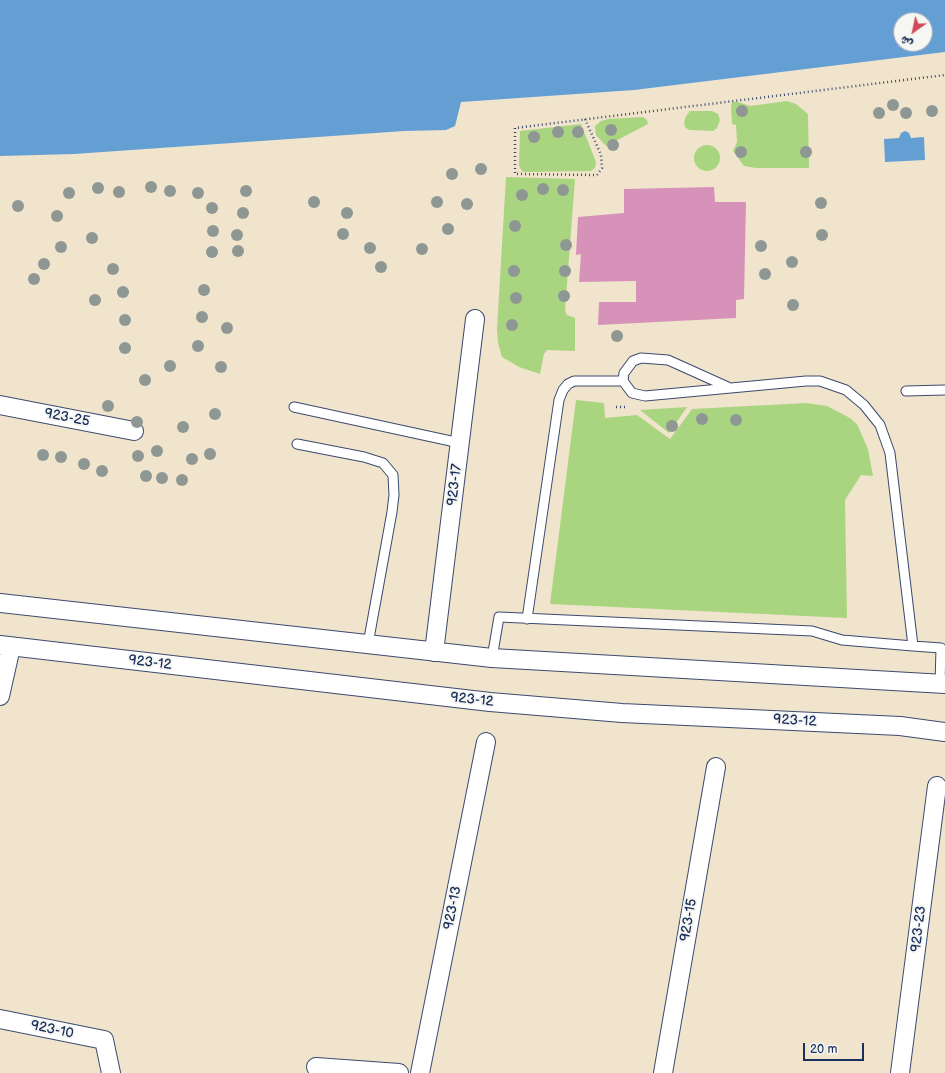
<!DOCTYPE html>
<meta charset="utf-8">
<style>
body{margin:0}
#map{position:relative;width:945px;height:1073px;overflow:hidden;background:#f1e4cc;font-family:"Balsamiq Sans","Playpen Sans Arabic",sans-serif}
canvas{display:block}
.north{position:absolute;left:893px;top:12px;width:40px;height:40px;box-sizing:border-box;background:#f6f6f2;border:1px solid #9ea6b7;border-radius:50%;rotate:213deg;font-size:11px;font-weight:700;line-height:16px;text-align:center;color:#1b2f5e}
.north::after{content:'';display:block;margin:auto;width:14px;height:18px;background:#d1495b;clip-path:polygon(50% 0,100% 100%,50% 72%,0 100%)}
.scale{position:absolute;left:803px;top:1043px;width:61px;height:18px;box-sizing:border-box;border:2px solid #1b2f5e;border-top:0;padding-left:5px;font-size:12px;line-height:14px;white-space:nowrap;color:#1b2f5e;-webkit-text-stroke:3px #f6f6f2;paint-order:stroke}
</style>
<div id="map">
<canvas width="945" height="1073"></canvas>
<div class="north">ش</div>
<div class="scale">20 m</div>
</div>
<script>
const c = document.querySelector('canvas').getContext('2d');
c.lineJoin = 'round';
function fillPath(path, color) { c.fillStyle = color; c.fill(path, 'evenodd'); }
const shape = rows => new Path2D(rows.map(r => 'M' + r).join(''));
function stroke(path, color, width, dash) { c.strokeStyle = color; c.lineWidth = width; c.lineCap = dash ? 'butt' : 'round'; c.setLineDash(dash || []); c.stroke(path); }
function write(font, color, halo, rows, align = 'center') {
  c.font = font + ' "Balsamiq Sans",sans-serif'; c.lineWidth = 4; c.setLineDash([]); c.textBaseline = 'middle'; c.strokeStyle = halo; c.fillStyle = color; for (const [text, x, y, turn = 0] of rows) {
    c.save(); c.translate(x, y); c.rotate((+turn || 0) * Math.PI / 180); c.textAlign = isNaN(turn) ? turn : align; if (halo) c.strokeText(text, 0, 0); c.fillText(text, 0, 0); c.restore();
  }
}
fillPath(shape([
 [787,101,796,104,808,114,809,168,756,168,744,166,733,151,737,142,736,125,732,124,731,107,732,102,738,102,750,106],
 [690,111,712,111,718,114,720,120,717,128,713,131,689,130,685,127,684,122,686,116],
 [643,117,647,120,648,124,606,146,596,135,595,126,601,121,608,119],
 [581,124,596,162,595,168,591,171,530,172,523,172,520,168,519,165,520,131],
 '694 158a13 13 0 1 1 26 0a13 13 0 1 1-26 0Z',
 [506,177,575,179,565,310,567,315,575,318,575,351,547,350,544,354,540,374,519,367,502,357,498,343,497,329],
 [576,400,604,403,605,418,637,415,670,439,692,409,806,403,827,406,850,418,857,424,868,449,873,476,861,475,845,500,847,618,550,604],
 [687,407,669,433,640,410]
]), '#aad580');
fillPath(shape([
 [0,0,945,0,945,52,634,90,461,102,455,126,446,130,404,131,74,154,0,156],
 [901,20,925,20,925,44,901,44],
 [905,131,909,133,911,138,924,137,925,160,885,162,884,139,899,138,901,133]
]), '#649fd4');
fillPath(shape([
 [714,187,715,202,746,202,744,299,736,300,736,318,598,325,599,302,636,302,636,281,579,282,581,254,576,255,578,217,624,213,624,189]
]), '#d792ba');
const lane = shape([
 [623,381,624,373,633,361,641,358,668,360,728,387],
 [906,391,945,390],
 [294,407,460,443],
 [297,444,364,457,383,463,393,475,394,495,392,512,368,644],
 [527,619,559,400,563,390,568,384,574,381,623,381,632,393,645,396,806,381,820,381,846,390,864,405,880,425,890,453,913,646,941,648,940,684],
 [492,658,499,617,812,631,842,640,913,646]
]);
const street = shape([
 [0,405,134,431],
 [0,603,492,658,945,684],
 [0,645,490,702,622,713,900,726,945,732],
 [434,652,475,319],
 [0,696,11,647],
 [0,1019,104,1040,111,1073],
 [316,1067,399,1073],
 [420,1073,486,742],
 [663,1073,716,767],
 [900,1073,937,786]
]);
stroke(lane, '#3b4a6e', 11);
stroke(street, '#3b4a6e', 20);
stroke(shape([
 [585,119,601,155,602,168,597,175,515,174,515,128,945,75],
 [616,407,626,407]
]), '#3b4a6e', 2.5, [1, 3]);
stroke(lane, '#fff', 9);
stroke(street, '#fff', 18);
c.fillStyle = '#8f9794';
for (const [x, y] of [
 [893,105],
 [742,111],
 [932,111],
 [879,113],
 [906,113],
 [611,130],
 [558,132],
 [578,132],
 [534,137],
 [613,145],
 [741,152],
 [806,152],
 [481,169],
 [452,174],
 [151,187],
 [98,188],
 [543,189],
 [563,190],
 [170,191],
 [246,191],
 [119,192],
 [69,193],
 [198,193],
 [522,195],
 [314,202],
 [437,202],
 [821,203],
 [467,204],
 [18,206],
 [212,208],
 [243,213],
 [347,213],
 [57,216],
 [515,226],
 [448,229],
 [213,231],
 [343,234],
 [237,235],
 [822,235],
 [92,238],
 [566,245],
 [761,246],
 [61,247],
 [370,248],
 [422,249],
 [238,251],
 [212,252],
 [792,262],
 [44,264],
 [381,267],
 [113,269],
 [514,271],
 [565,271],
 [765,274],
 [34,279],
 [204,290],
 [123,292],
 [564,296],
 [516,298],
 [95,300],
 [793,305],
 [202,317],
 [125,320],
 [512,325],
 [227,328],
 [617,336],
 [198,346],
 [125,348],
 [170,366],
 [221,367],
 [145,380],
 [108,406],
 [215,414],
 [702,419],
 [736,420],
 [137,422],
 [672,426],
 [183,427],
 [157,451],
 [210,454],
 [43,455],
 [138,456],
 [61,457],
 [192,459],
 [84,464],
 [102,471],
 [146,476],
 [162,478],
 [182,480]
]) { c.beginPath(); c.arc(x, y, 6, 0, 2 * Math.PI); c.fill(); }
write('14px', '#1b2f5e', '#f6f6f2', [
 ["923-25",67,418,11],
 ["923-17",455,485,-83],
 ["923-12",150,663,7],
 ["923-12",472,700,6],
 ["923-12",795,721,3],
 ["923-13",453,908,-79],
 ["923-15",689,920,-80],
 ["923-23",919,929,-83],
 ["923-10",52,1030,12]
]);
</script>
